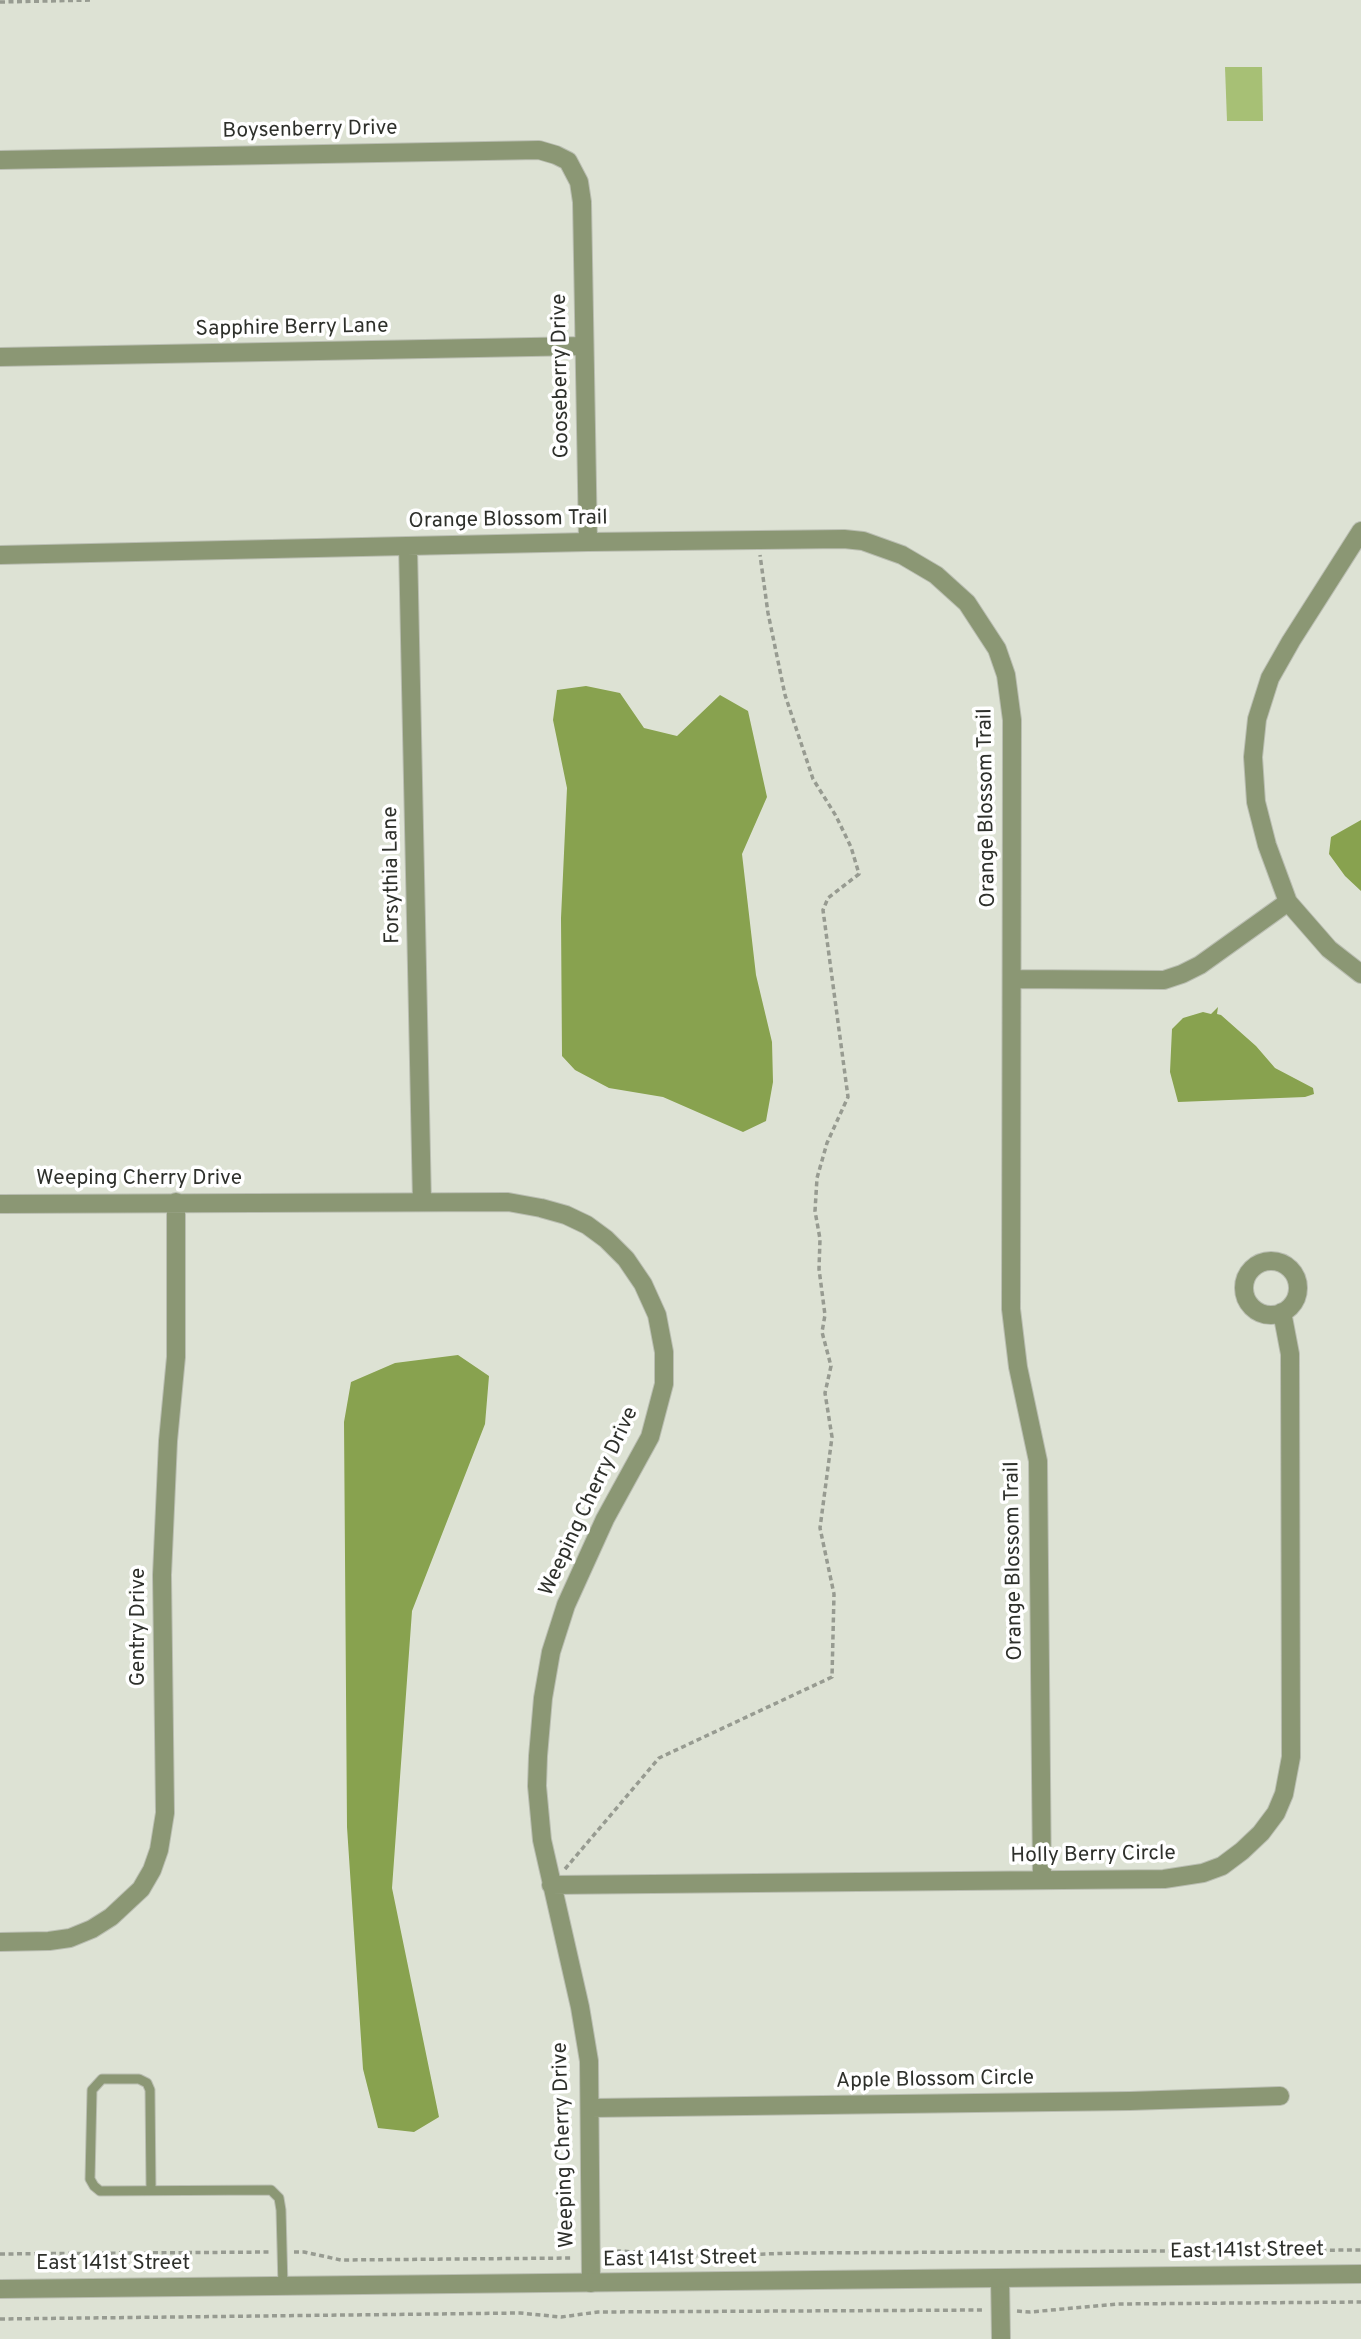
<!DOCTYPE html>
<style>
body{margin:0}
canvas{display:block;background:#dde2d4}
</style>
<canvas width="1361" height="2339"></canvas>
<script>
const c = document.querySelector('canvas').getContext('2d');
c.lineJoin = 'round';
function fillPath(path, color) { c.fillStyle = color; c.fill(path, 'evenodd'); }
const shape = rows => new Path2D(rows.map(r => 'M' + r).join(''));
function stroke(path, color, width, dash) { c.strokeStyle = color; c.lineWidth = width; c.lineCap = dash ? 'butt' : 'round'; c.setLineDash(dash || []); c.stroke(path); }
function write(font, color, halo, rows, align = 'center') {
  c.font = font + ' Overpass,sans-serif'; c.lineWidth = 7; c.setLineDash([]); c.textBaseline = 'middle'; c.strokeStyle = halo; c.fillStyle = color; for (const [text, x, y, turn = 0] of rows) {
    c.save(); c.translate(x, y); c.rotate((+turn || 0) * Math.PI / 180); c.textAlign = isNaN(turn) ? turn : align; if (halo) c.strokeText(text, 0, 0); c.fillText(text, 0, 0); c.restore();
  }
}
fillPath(shape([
 [1225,67,1262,67,1263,121,1227,121]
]), '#a7c075');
fillPath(shape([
 [586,686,620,693,644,728,677,736,720,695,748,711,767,797,742,854,756,975,772,1042,773,1082,766,1121,743,1132,663,1097,609,1088,575,1070,562,1056,561,918,567,788,553,720,557,690],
 [1361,820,1361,891,1345,876,1329,854,1331,837],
 [1218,1007,1217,1014,1221,1015,1256,1046,1275,1068,1313,1088,1314,1094,1305,1097,1178,1102,1170,1072,1172,1029,1183,1018,1203,1012,1211,1014],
 [458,1355,489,1376,485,1424,412,1611,392,1888,439,2117,414,2132,378,2128,363,2069,347,1827,344,1422,351,1382,395,1363]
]), '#88a24f');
const service = shape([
 [151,2190,150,2090,147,2083,139,2079,102,2079,92,2090,90,2179,94,2186,100,2191,271,2190,279,2198,281,2210,283,2287]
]);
const minor = shape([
 [0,160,539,150,556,155,568,161,579,182,582,202,588,542],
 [0,357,584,346],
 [1361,531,1291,641,1270,678,1257,719,1253,757,1256,802,1267,845,1288,902,1329,949,1361,974],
 [408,546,422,1202],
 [0,555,588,542,844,539,863,541,902,555,936,575,967,603,997,649,1006,675,1012,720,1011,1309,1018,1367,1038,1461,1042,1880],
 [1013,979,1164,980,1182,974,1200,965,1288,902],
 [0,1204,508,1202,541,1208,566,1215,587,1225,606,1239,626,1259,643,1284,657,1315,664,1352,664,1384,650,1437,605,1519,566,1605,551,1652,543,1698,538,1756,537,1786,542,1840,580,2007,589,2061,591,2283],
 '1244 1288a27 27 0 1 1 54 0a27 27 0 1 1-54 0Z',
 [551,1885,1164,1879,1203,1873,1222,1866,1242,1851,1261,1833,1276,1813,1284,1794,1291,1757,1290,1354,1282,1312],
 [0,1942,49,1941,70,1938,92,1929,111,1917,141,1889,152,1870,159,1850,165,1813,162,1575,168,1441,176,1357,176,1202],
 [591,2108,1130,2101,1280,2096],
 [1000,2278,1001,2339]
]);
const tertiary = shape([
 [0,2289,1361,2274]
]);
stroke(service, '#babeb2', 11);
stroke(minor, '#babeb2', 20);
stroke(tertiary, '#babeb2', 20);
stroke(shape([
 [0,2,92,0],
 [565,1869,659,1758,832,1677,834,1594,820,1528,832,1437,825,1393,831,1366,822,1332,825,1315,819,1269,820,1239,815,1211,817,1178,827,1143,848,1097,823,910,828,898,859,874,851,847,836,816,813,779,785,695,768,613,760,555],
 [294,2252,304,2252,341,2260,572,2258],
 [0,2254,269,2252],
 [608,2254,619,2251,703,2256,796,2253,1361,2250],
 [1017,2311,1030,2312,1118,2304,1361,2302],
 [0,2319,520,2313,561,2317,598,2312,984,2310]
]), '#979b91', 3.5, [5, 3.5]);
stroke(service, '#8b9774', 9);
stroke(minor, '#8b9774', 18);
stroke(tertiary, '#8b9774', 18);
write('21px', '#2e302b', '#fff', [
 ["Boysenberry Drive",310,131,-1],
 ["Sapphire Berry Lane",292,329,-1],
 ["Gooseberry Drive",562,376,-91],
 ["Orange Blossom Trail",508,521,-1],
 ["Orange Blossom Trail",988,808,-91],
 ["Forsythia Lane",393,875,-91],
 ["Weeping Cherry Drive",139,1180],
 ["Weeping Cherry Drive",590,1502,-65],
 ["Orange Blossom Trail",1015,1561,-91],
 ["Gentry Drive",140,1627,-90],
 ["Holly Berry Circle",1093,1856,-1],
 ["Apple Blossom Circle",935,2081,-1],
 ["Weeping Cherry Drive",565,2145,-92],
 ["East 141st Street",1247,2252,-1],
 ["East 141st Street",680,2260,-1],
 ["East 141st Street",113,2265]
]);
</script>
